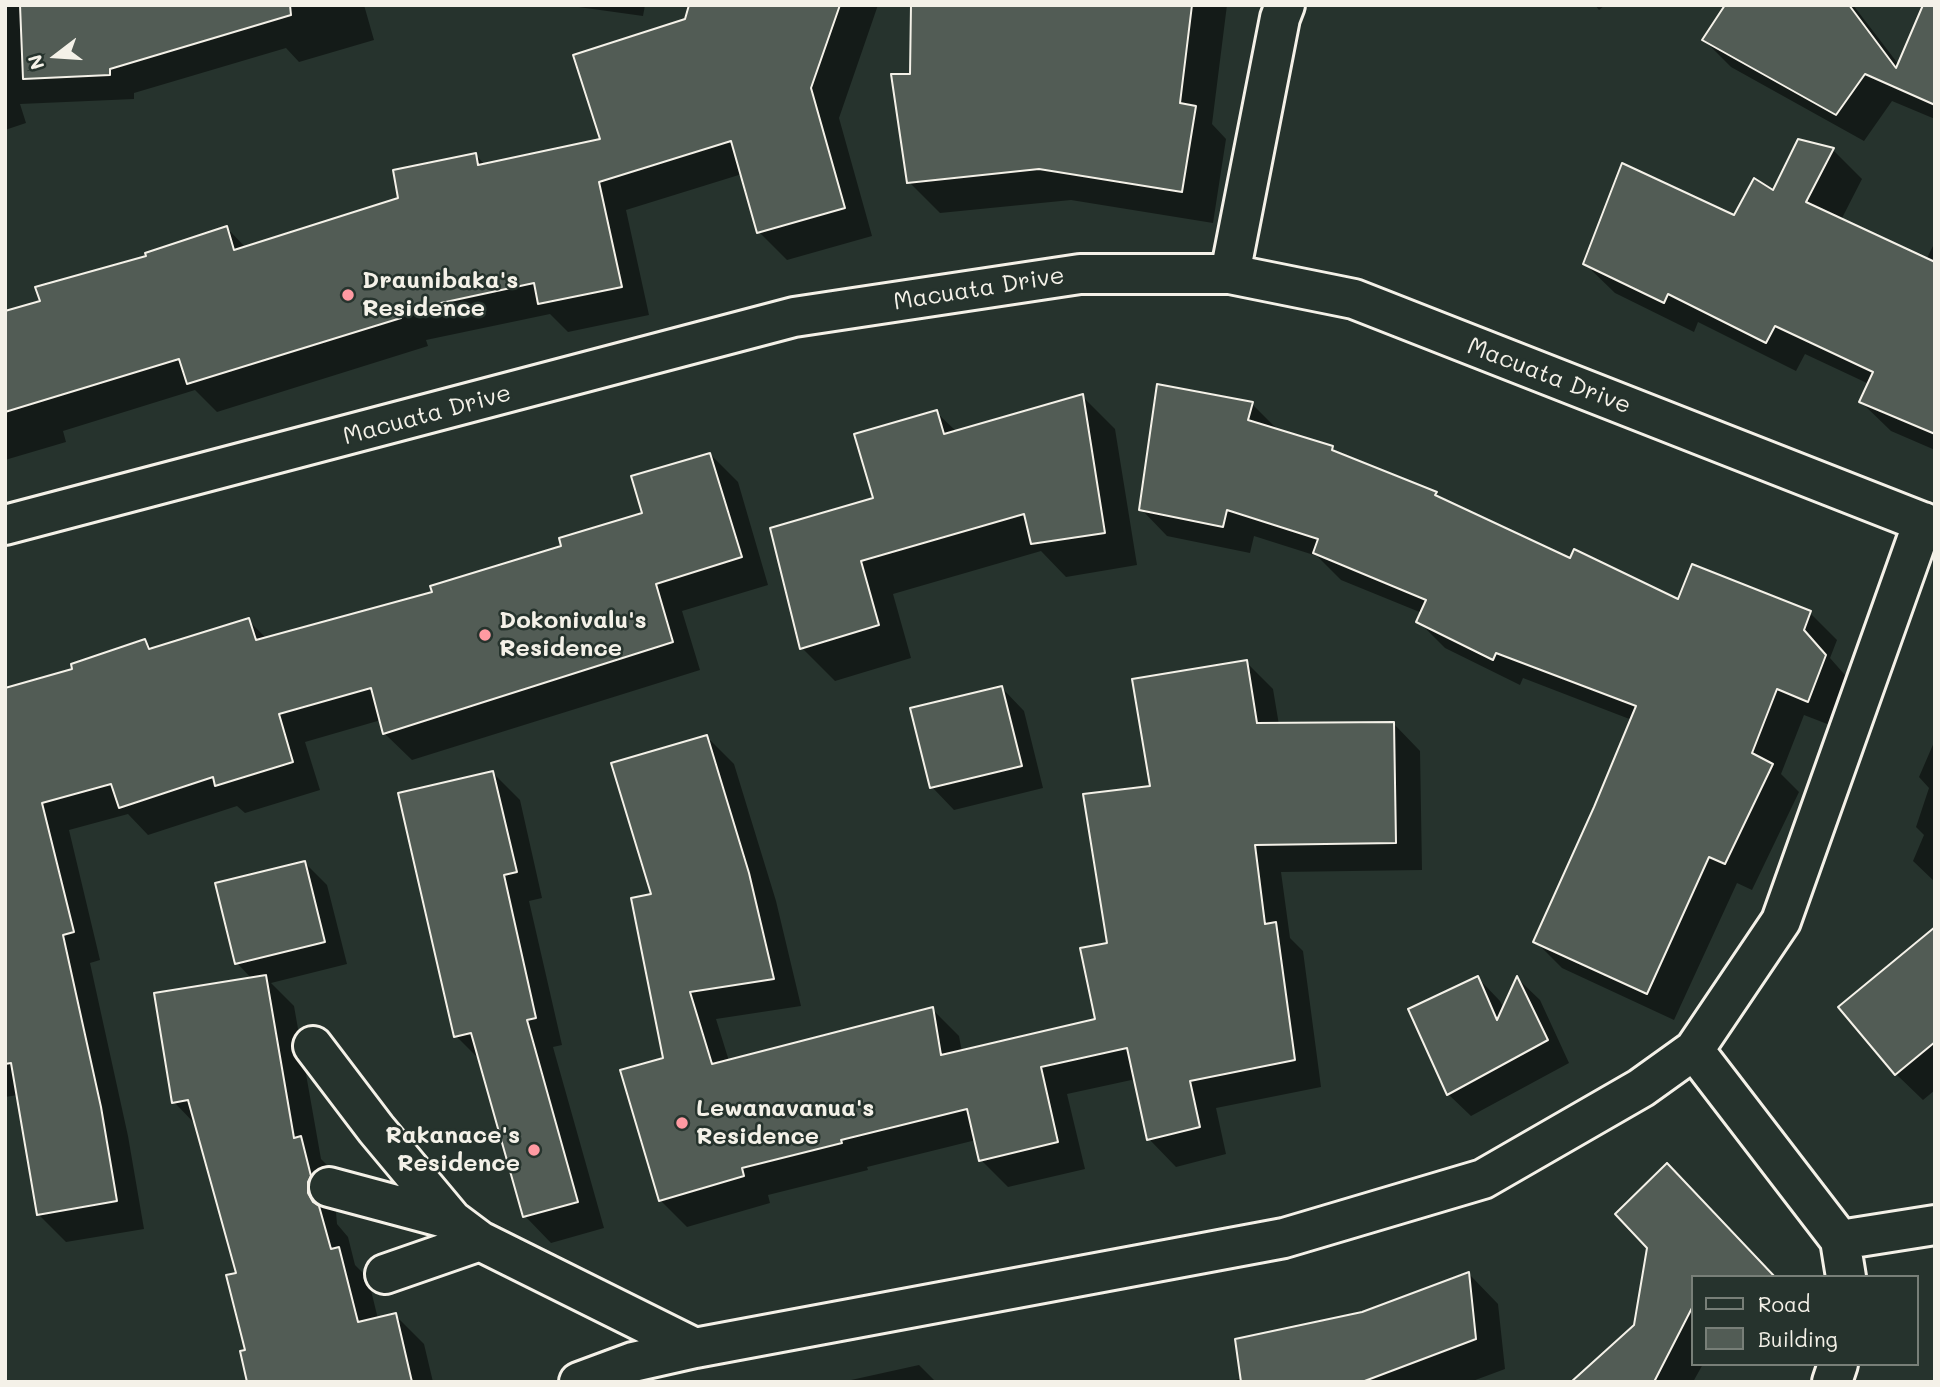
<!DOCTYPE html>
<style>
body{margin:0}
#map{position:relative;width:1940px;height:1387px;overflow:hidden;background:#26332d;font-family:Mali,sans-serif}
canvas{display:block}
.frame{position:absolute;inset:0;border:7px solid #f4f1e8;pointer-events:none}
.legend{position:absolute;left:1691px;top:1275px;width:228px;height:91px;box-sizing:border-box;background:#26332d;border:2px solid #787f78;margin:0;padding:9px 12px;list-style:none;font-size:21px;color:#f4f1e8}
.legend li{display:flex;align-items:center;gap:14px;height:35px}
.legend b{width:35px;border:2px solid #787f78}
.north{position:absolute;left:21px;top:21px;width:70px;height:70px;-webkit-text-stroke:5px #26332d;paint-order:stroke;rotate:253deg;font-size:19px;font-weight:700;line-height:28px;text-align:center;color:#f4f1e8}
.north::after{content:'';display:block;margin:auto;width:24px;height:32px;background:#f4f1e8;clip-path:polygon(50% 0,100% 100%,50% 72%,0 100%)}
</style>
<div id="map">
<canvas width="1940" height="1387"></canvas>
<div class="frame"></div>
<ul class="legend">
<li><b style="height:9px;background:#26332d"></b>Road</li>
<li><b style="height:19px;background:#525c55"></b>Building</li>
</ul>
<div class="north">N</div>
</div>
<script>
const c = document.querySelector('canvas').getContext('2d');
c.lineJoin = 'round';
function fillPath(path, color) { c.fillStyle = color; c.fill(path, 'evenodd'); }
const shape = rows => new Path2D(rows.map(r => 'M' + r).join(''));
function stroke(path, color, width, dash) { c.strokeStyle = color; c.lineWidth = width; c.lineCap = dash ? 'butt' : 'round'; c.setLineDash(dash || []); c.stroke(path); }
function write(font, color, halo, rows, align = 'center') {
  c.font = font + ' Mali,sans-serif'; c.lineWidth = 5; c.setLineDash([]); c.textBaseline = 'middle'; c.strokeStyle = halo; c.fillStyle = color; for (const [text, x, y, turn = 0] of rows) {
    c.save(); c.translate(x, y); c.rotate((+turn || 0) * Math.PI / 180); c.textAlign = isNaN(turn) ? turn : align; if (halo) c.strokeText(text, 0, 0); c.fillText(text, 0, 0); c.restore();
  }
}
fillPath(shape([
 [5,5,364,5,374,40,299,62,286,48,134,93,134,99,20,104,26,123,5,130],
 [564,5,645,5,643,16],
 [695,5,878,5,839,118,872,236,787,260,759,232,742,174,626,210,649,315,568,332,550,314,426,340,428,346,217,412,195,390,63,431,66,442,5,460,5,312,42,302,149,258,227,228,246,248,400,199,476,155,485,165,602,141,704,15],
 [913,5,1227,5,1212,124,1226,139,1213,223,1071,200,940,213,909,182],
 [1595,5,1605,5,1599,10],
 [1727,5,1853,5,1899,65,1935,5,1935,119,1892,101,1864,141,1731,67,1704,40],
 [1833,150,1862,179,1841,220,1926,260,1935,242,1935,450,1891,431,1861,402,1869,384,1805,354,1796,371,1698,322,1694,332,1615,293,1585,264,1735,218],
 [1082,396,1115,429,1137,565,1066,577,1041,551,893,594,911,658,835,681,802,648,875,500,936,412,957,432],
 [1252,404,1279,431,1332,448,1339,455,1436,494,1443,501,1571,561,1679,601,1810,613,1837,640,1830,658,1852,683,1835,727,1804,715,1781,774,1799,792,1752,890,1737,883,1674,1020,1562,968,1535,941,1596,807,1632,720,1523,678,1520,685,1445,648,1418,621,1422,613,1341,580,1317,556,1254,536,1250,553,1167,536,1141,509],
 [710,454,738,482,768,585,682,611,700,670,412,760,384,733,381,720,305,742,320,790,245,813,237,806,148,835,128,814,69,830,100,960,90,963,128,1136,144,1229,66,1242,38,1214,18,1095,5,1097,5,689,75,670,145,641,154,650,248,620,267,639,434,593,564,547,644,514],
 [1246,662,1273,689,1279,725,1393,723,1420,751,1422,870,1281,872,1290,938,1303,951,1321,1087,1216,1108,1226,1154,1176,1167,1149,1139,1136,1079,1067,1094,1085,1169,1008,1187,981,1160,976,1140,867,1167,868,1170,768,1195,770,1203,687,1227,660,1200,665,1059,653,895,707,737,734,764,776,901,801,1006,716,1019,729,1061,932,1009,959,1036,962,1052,1098,1020,1109,944,1152,787],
 [1002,688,1024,711,1043,788,954,810,932,787],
 [1935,740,1935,882,1913,861,1924,835,1916,827,1929,788,1919,777],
 [493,773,520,800,542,898,529,901,562,1045,553,1047,604,1228,551,1243,525,1216,480,1060,456,1036],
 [305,863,327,885,347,964,271,983,294,1006,321,1159,329,1167,339,1206,336,1212,337,1224,348,1237,355,1265,368,1278,378,1319,395,1315,424,1344,433,1382,249,1382,238,1274,197,1126,174,1102,252,979,237,963],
 [1935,938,1935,1090,1923,1100,1896,1074],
 [1478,978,1500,1001,1504,1009,1518,979,1540,1000,1569,1063,1471,1116,1448,1094],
 [1649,1248,1693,1277,1693,1364,1703,1364,1693,1382,1573,1382,1636,1326],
 [1469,1274,1498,1304,1505,1369,1470,1382,1230,1382,1242,1378,1362,1314],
 [919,1365,936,1382,842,1382]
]), '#0007');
const building = shape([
 [20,5,290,5,291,15,110,69,110,75,23,79,20,5],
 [689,5,840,5,811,88,845,208,757,233,731,141,599,182,622,287,538,304,534,283,399,312,401,318,187,384,179,359,5,412,5,311,40,301,35,287,146,256,145,253,227,226,234,250,398,198,393,170,476,153,478,165,600,139,573,55,685,19,689,5],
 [911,5,1192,5,1180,103,1196,106,1182,192,1039,169,907,183,891,74,910,74,911,5],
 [1725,5,1849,5,1896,68,1923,5,1935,5,1935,105,1865,74,1836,115,1702,40,1725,5],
 [1798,139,1834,148,1806,202,1935,262,1935,434,1859,402,1873,372,1775,326,1766,343,1668,294,1664,303,1583,264,1622,163,1734,215,1754,178,1773,190,1798,139],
 [1157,384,1253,402,1248,420,1333,446,1332,450,1437,492,1435,495,1570,558,1574,549,1678,599,1692,564,1811,611,1804,630,1826,655,1808,702,1777,689,1752,753,1773,764,1725,864,1709,857,1647,994,1533,942,1594,807,1636,706,1496,653,1493,660,1416,622,1426,600,1313,553,1318,539,1227,510,1223,527,1139,510,1157,384],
 [1083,394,1105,533,1031,544,1024,514,861,561,879,625,800,649,770,528,873,498,854,434,937,410,944,434,1083,394],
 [710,453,742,557,656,584,673,642,383,734,371,688,279,714,293,762,215,786,213,777,119,808,111,784,42,803,74,932,63,935,101,1107,117,1201,37,1215,11,1063,5,1064,5,688,72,669,71,664,145,639,149,649,249,618,256,640,432,592,430,586,561,546,559,538,642,513,631,476,710,453],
 [1247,660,1257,723,1394,722,1396,843,1255,845,1265,924,1276,922,1295,1060,1190,1081,1200,1127,1147,1140,1127,1048,1041,1067,1058,1142,979,1161,967,1109,841,1140,842,1143,742,1168,744,1176,659,1201,620,1070,663,1058,631,898,651,894,611,763,707,735,749,873,774,979,690,992,712,1064,933,1007,941,1055,1095,1019,1080,948,1107,943,1083,794,1150,786,1132,679,1247,660],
 [1002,686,1022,766,930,788,910,708,1002,686],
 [493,771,517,872,504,875,536,1018,527,1020,578,1202,523,1217,471,1033,454,1037,398,793,493,771],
 [305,861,325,942,235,964,215,883,305,861],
 [1935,927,1935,1042,1895,1075,1838,1007,1935,927],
 [266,975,294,1138,301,1136,311,1176,308,1182,308,1193,313,1202,319,1206,331,1249,339,1247,358,1322,396,1313,412,1382,247,1382,240,1351,245,1350,226,1275,236,1273,188,1100,172,1103,154,993,266,975],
 [1478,976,1497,1020,1517,976,1548,1040,1447,1095,1408,1009,1478,976],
 [1667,1163,1775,1277,1693,1277,1693,1306,1654,1382,1571,1382,1634,1325,1647,1248,1615,1214,1667,1163],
 [1469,1272,1476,1339,1362,1382,1241,1382,1235,1339,1362,1312,1469,1272]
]);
fillPath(building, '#525c55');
stroke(building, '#f4f1e8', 2);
const minor = shape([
 [1230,274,1280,18,1285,5],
 [5,525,794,317,1080,274,1230,274,1354,299,1935,527],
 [313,1046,376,1129,452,1220,480,1241],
 [1694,1050,1840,1240,1846,1277],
 [329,1187,452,1220],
 [1840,1240,1935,1225],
 [385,1274,480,1241,695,1348],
 [579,1382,633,1362,695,1348,1284,1238,1483,1179,1641,1088,1694,1050,1781,921,1923,522],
 [1832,1382,1838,1364]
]);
stroke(minor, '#f4f1e8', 44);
stroke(minor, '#26332d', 38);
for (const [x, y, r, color] of [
 [348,295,7,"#ff9aa2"],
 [485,635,7,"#ff9aa2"],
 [682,1123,7,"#ff9aa2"],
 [534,1150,7,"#ff9aa2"]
]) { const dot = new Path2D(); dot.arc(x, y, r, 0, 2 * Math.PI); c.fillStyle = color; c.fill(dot); stroke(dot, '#26332d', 2.5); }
write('bold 24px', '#f4f1e8', '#26332d', [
 ["Draunibaka's",362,281],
 ["Residence",362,309],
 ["Dokonivalu's",499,621],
 ["Residence",499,649],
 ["Lewanavanua's",696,1109],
 ["Residence",696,1137],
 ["Rakanace's",520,1136,"right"],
 ["Residence",520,1164,"right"]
], 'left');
write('24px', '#f4f1e8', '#26332d', [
 ["Macuata Drive",979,289,-9],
 ["Macuata Drive",1549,376,21],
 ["Macuata Drive",427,415,-15]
]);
</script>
